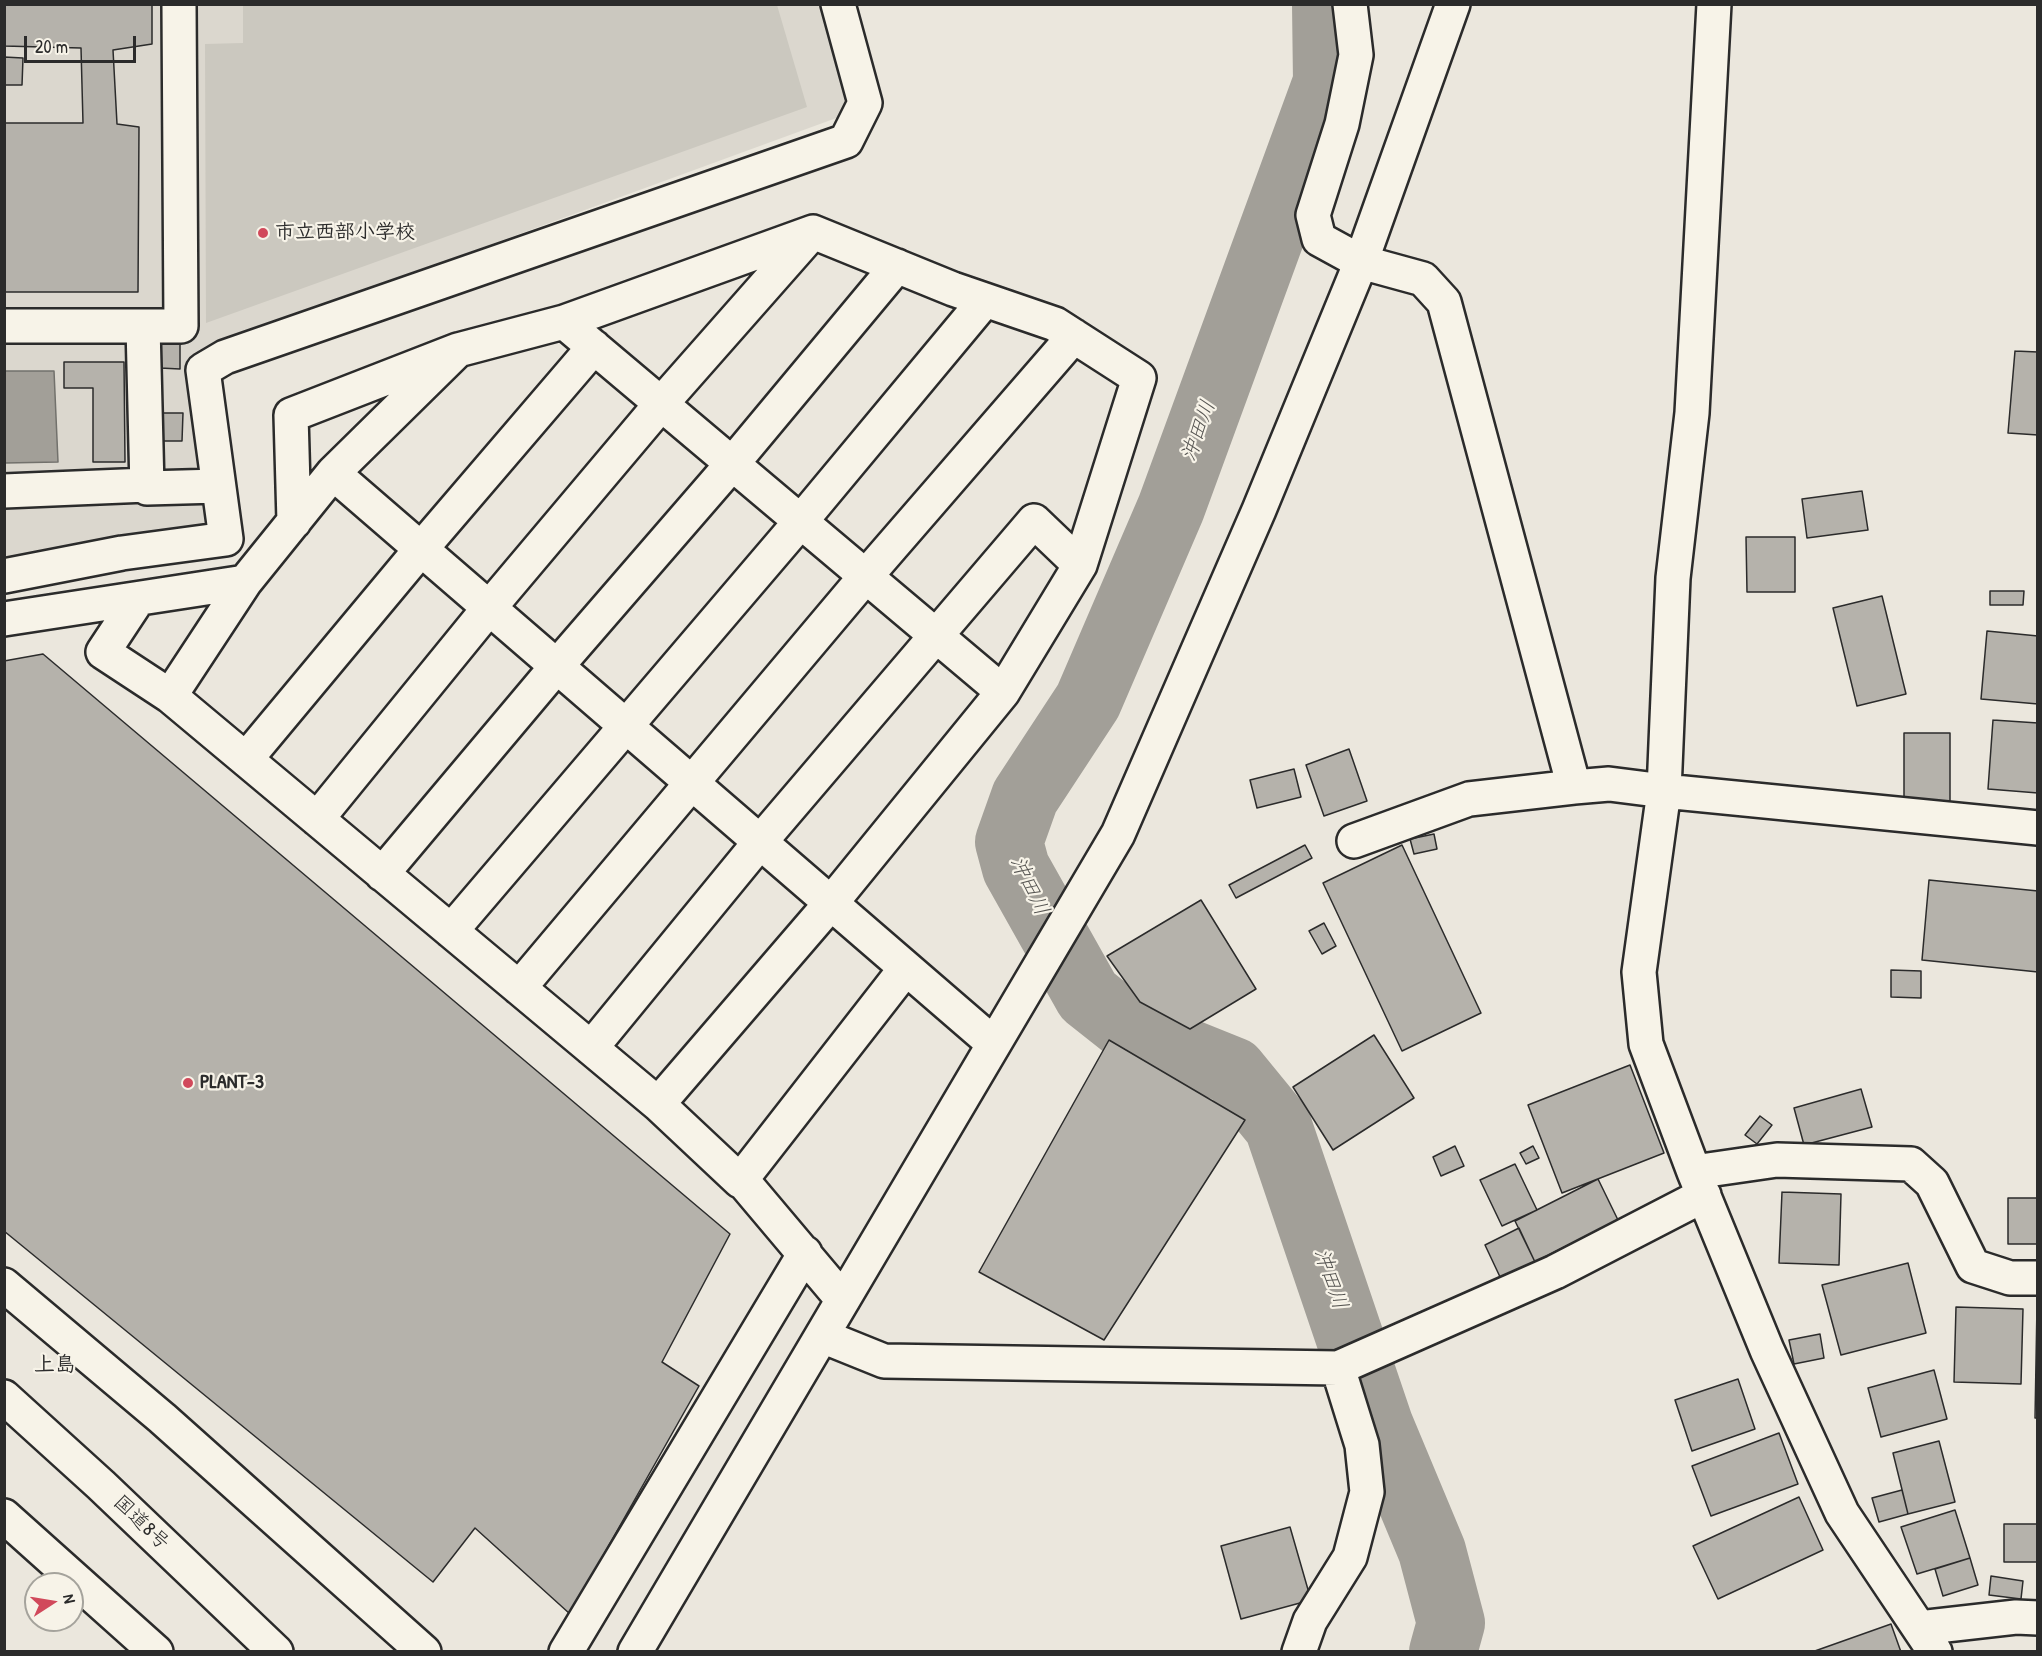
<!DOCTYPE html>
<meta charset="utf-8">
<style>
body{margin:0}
#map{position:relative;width:2042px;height:1656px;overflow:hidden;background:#ebe7dd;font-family:"Patrick Hand",sans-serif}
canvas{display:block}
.frame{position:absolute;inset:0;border:6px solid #2b2b2b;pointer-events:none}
.north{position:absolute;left:24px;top:1572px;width:60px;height:60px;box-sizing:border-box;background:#f7f3e8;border:2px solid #a5a39c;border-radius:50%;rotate:78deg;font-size:16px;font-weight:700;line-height:24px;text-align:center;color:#2b2b2b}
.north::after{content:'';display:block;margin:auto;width:21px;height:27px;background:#d1495b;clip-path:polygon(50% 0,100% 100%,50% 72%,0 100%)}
.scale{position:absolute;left:24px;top:36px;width:112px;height:27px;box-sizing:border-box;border:3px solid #2b2b2b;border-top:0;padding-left:8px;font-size:18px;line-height:21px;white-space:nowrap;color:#2b2b2b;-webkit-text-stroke:4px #f7f3e8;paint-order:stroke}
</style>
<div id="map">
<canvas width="2042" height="1656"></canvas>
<div class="frame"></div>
<div class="north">N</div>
<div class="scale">20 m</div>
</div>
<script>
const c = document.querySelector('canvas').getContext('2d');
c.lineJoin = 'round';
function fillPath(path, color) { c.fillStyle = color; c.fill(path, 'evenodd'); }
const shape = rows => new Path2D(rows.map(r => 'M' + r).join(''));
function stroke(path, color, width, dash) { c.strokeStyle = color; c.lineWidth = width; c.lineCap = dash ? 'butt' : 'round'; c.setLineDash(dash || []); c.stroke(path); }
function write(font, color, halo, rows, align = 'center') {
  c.font = font + ' "Patrick Hand","Klee One",sans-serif'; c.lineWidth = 4.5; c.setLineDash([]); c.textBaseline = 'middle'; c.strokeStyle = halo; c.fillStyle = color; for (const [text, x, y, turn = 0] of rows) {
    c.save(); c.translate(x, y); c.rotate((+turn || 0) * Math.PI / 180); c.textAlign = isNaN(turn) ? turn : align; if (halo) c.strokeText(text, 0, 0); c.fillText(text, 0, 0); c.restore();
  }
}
fillPath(shape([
 [5,5,820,5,850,113,194,353,213,528,5,564]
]), '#dbd7ce');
fillPath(shape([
 [243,5,777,5,807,107,206,323,205,44,243,43]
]), '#cbc8bf');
const water = shape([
 [5,371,54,371,58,462,5,463,5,371]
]);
fillPath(water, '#a29f98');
stroke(water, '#72716c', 1.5);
stroke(shape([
 [1326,4,1327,82,1171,508,1088,701,1025,797,1009,842,1016,868,1088,996,1131,1030,1233,1071,1278,1126,1379,1424,1432,1551,1451,1623,1443,1652]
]), '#a29f98', 68);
const building = shape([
 [4,4,152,4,152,44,113,50,117,124,139,127,138,292,4,292,4,123,83,123,81,48,4,46,4,4],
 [4,57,23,58,22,85,4,85,4,57],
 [161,344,180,344,180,369,160,368,161,344],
 [2015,351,2038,352,2038,435,2008,433,2015,351],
 [64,362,124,362,125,462,93,462,93,388,64,388,64,362],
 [161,413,183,413,182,441,161,441,161,413],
 [1862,491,1868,530,1807,538,1802,499,1862,491],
 [1746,537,1795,537,1795,592,1747,592,1746,537],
 [1990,591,2024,591,2023,605,1990,605,1990,591],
 [1882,596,1906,694,1857,706,1833,608,1882,596],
 [1987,631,2038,636,2038,704,1981,699,1987,631],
 [43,654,730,1234,662,1362,699,1386,570,1614,475,1528,433,1582,4,1231,4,661,43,654],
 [1993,720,2038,723,2038,793,1988,789,1993,720],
 [1904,733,1950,733,1950,801,1904,801,1904,733],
 [1349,749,1367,801,1324,816,1306,765,1349,749],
 [1294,769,1301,797,1257,808,1250,780,1294,769],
 [1434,834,1437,849,1414,854,1410,839,1434,834],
 [1305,845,1312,858,1236,898,1229,885,1305,845],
 [1402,845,1481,1013,1402,1051,1323,883,1402,845],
 [1929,880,2038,891,2038,972,1922,960,1929,880],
 [1201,900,1256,989,1190,1029,1140,1002,1107,956,1201,900],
 [1324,923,1336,946,1322,954,1309,931,1324,923],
 [1891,970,1921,971,1921,998,1891,997,1891,970],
 [1374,1035,1414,1098,1333,1150,1293,1087,1374,1035],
 [1109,1040,1245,1120,1104,1340,979,1272,1109,1040],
 [1630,1065,1664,1153,1562,1193,1528,1105,1630,1065],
 [1861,1089,1872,1127,1804,1145,1794,1108,1861,1089],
 [1760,1116,1772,1125,1757,1144,1745,1135,1760,1116],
 [1455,1146,1464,1166,1441,1176,1433,1157,1455,1146],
 [1533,1146,1539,1158,1526,1164,1520,1153,1533,1146],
 [1515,1164,1537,1210,1502,1226,1480,1180,1515,1164],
 [1598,1179,1618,1220,1535,1262,1515,1221,1598,1179],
 [1782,1192,1841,1194,1839,1265,1779,1263,1782,1192],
 [2008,1198,2038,1198,2038,1244,2008,1244,2008,1198],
 [1519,1228,1535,1262,1501,1279,1485,1245,1519,1228],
 [1908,1263,1926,1333,1841,1355,1822,1285,1908,1263],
 [2037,1305,2038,1305,2038,1418,2035,1418,2037,1305],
 [1956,1307,2023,1309,2021,1384,1954,1382,1956,1307],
 [1820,1334,1824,1358,1794,1364,1789,1340,1820,1334],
 [1934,1370,1947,1419,1881,1437,1868,1388,1934,1370],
 [1738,1379,1755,1429,1692,1451,1675,1400,1738,1379],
 [1779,1433,1798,1484,1711,1516,1692,1466,1779,1433],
 [1939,1441,1955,1502,1908,1514,1893,1453,1939,1441],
 [1902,1490,1908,1514,1879,1522,1872,1498,1902,1490],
 [1799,1497,1823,1550,1718,1599,1693,1546,1799,1497],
 [1955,1510,1970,1558,1917,1574,1901,1527,1955,1510],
 [2004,1524,2038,1524,2038,1562,2004,1562,2004,1524],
 [1290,1527,1311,1600,1241,1619,1221,1546,1290,1527],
 [1970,1558,1978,1585,1943,1596,1935,1569,1970,1558],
 [1991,1576,2023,1581,2021,1599,1989,1595,1991,1576],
 [1891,1624,1901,1652,1812,1652,1891,1624]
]);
fillPath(building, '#b5b2ab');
stroke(building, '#2b2b2b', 1.5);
const minor = shape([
 [1350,4,1356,55,1342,124,1313,215,1319,239,1361,262,1423,279,1444,302,1574,787,1609,784,1664,791,2038,828],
 [1714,4,1692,413,1673,578,1664,791,1639,972,1646,1044,1694,1172,1767,1350,1842,1513,1935,1652],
 [4,326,181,326,179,4],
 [143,326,147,488,218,486],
 [458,350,564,322,1003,692,1080,565,1139,378,1055,324,953,289,813,232,564,322],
 [4,491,147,485],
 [294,522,291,415,458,350,333,473],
 [4,576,122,553,226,539,203,370,225,357,846,141,865,103,838,4],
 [138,599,103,652,170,696,245,582],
 [4,619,245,582,333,473,994,1044],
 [170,696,658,1104,831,903,1003,692],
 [246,759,421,549,594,347],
 [317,819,489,608,661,404,810,235],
 [1354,841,1469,799,1574,787],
 [382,874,557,666,732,464,897,266],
 [451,931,801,521,985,300],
 [519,988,866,576,1074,336],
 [591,1048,760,842,1034,521,1080,565],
 [658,1104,740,1181,906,968],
 [1694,1172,1777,1160,1911,1164,1932,1183,1973,1266,2010,1278,2038,1278],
 [741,1179,843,1300],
 [4,1285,162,1418,424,1652],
 [822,1336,884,1361,1338,1368,1555,1272,1704,1195],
 [1919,1628,2016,1617,2038,1618],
 [566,1652,805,1253],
 [635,1652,1118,834,1259,510,1361,262,1453,4],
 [1299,1652,1310,1621,1350,1557,1367,1492,1362,1445,1338,1368]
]);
const highway = shape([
 [4,1397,101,1485,276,1652],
 [4,1516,156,1652]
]);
stroke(minor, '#2b2b2b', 38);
stroke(highway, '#2b2b2b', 38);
stroke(minor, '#f7f3e8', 33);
stroke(highway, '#f7f3e8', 33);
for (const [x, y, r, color] of [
 [263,233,6,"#d1495b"],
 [188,1083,6,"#d1495b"]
]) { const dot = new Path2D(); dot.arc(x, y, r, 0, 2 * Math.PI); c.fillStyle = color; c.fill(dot); stroke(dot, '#f7f3e8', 2); }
write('bold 20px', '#2b2b2b', '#f7f3e8', [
 ["市立西部小学校",275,233],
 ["PLANT-3",200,1083]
], 'left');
write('20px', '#2b2b2b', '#f7f3e8', [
 ["国道8号",141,1523,44]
]);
write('italic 21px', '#555451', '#f7f3e8', [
 ["沖田川",1199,431,-70],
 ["沖田川",1029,886,64],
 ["沖田川",1330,1279,71]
]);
write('bold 21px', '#2b2b2b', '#f7f3e8', [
 ["上島",55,1365]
]);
</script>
